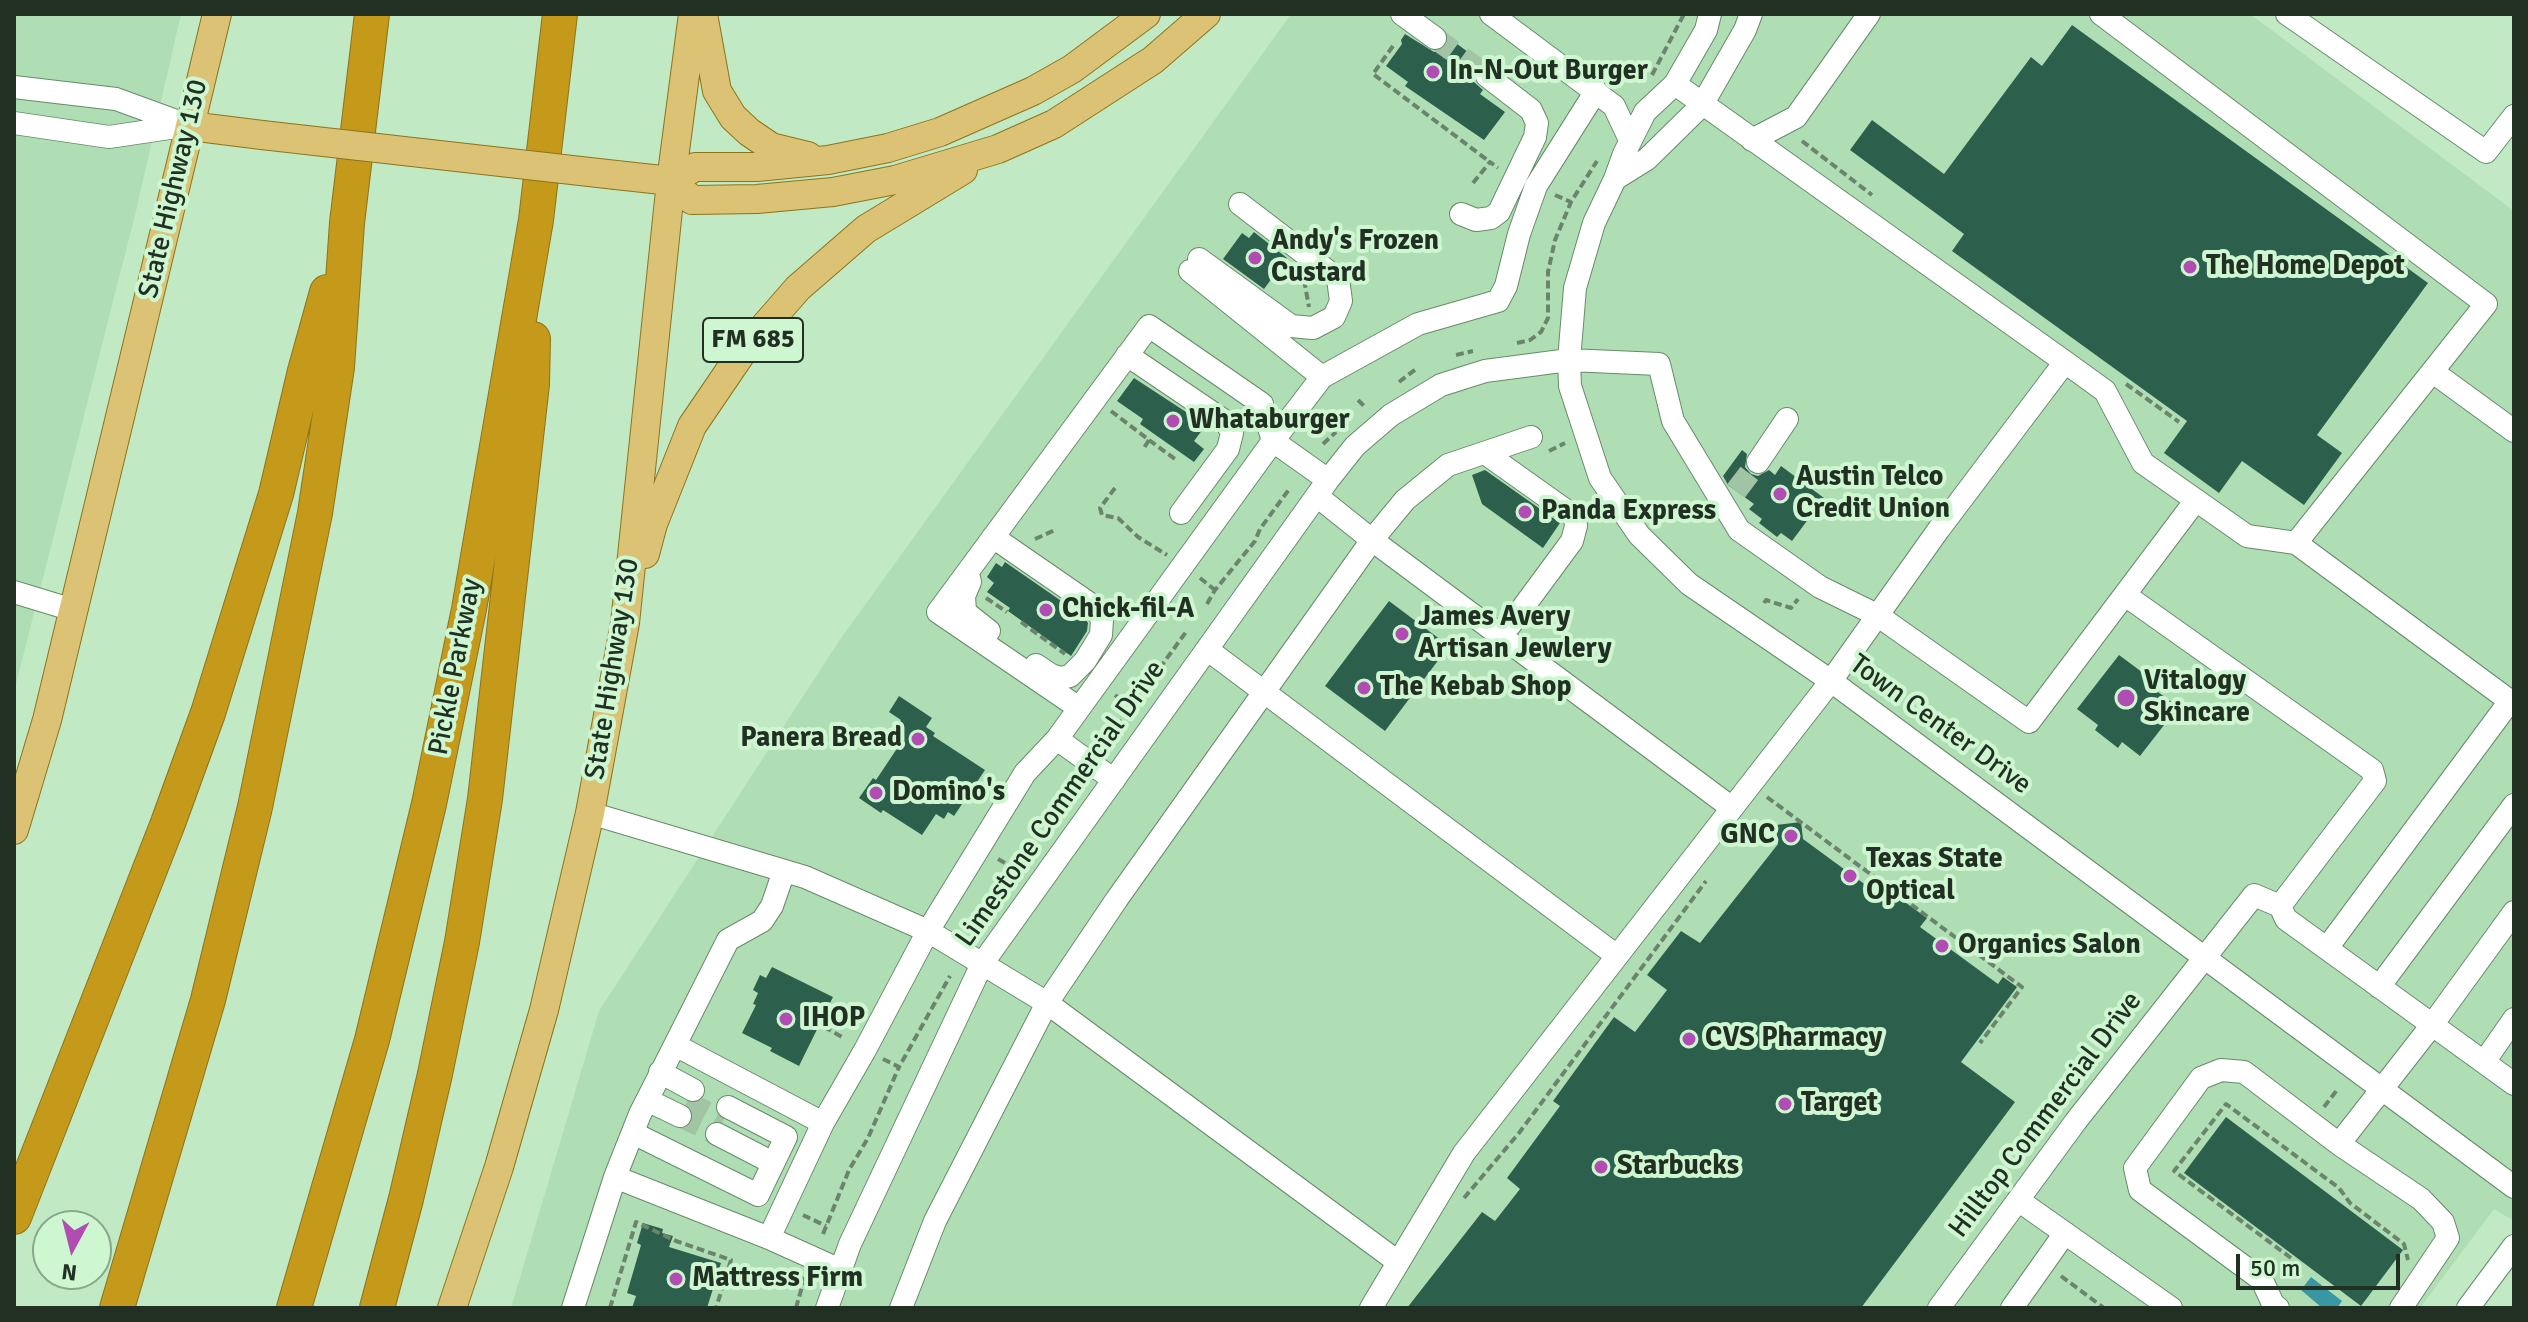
<!DOCTYPE html>
<style>
body{margin:0}
#map{position:relative;width:2528px;height:1322px;overflow:hidden;background:#c1e9c4;font-family:Signika,sans-serif}
canvas{display:block}
.frame{position:absolute;inset:0;border:16px solid #213022;pointer-events:none}
.north{position:absolute;left:32px;top:1210px;width:80px;height:80px;box-sizing:border-box;background:#cef6d1;border:2px solid #89a78b;border-radius:50%;rotate:187deg;font-size:22px;font-weight:700;line-height:32px;text-align:center;color:#213022}
.north::after{content:'';display:block;margin:auto;width:28px;height:36px;background:#b04cb2;clip-path:polygon(50% 0,100% 100%,50% 72%,0 100%)}
.scale{position:absolute;left:2236px;top:1254px;width:164px;height:36px;box-sizing:border-box;border:4px solid #213022;border-top:0;padding-left:10px;font-size:24px;line-height:28px;white-space:nowrap;color:#213022;-webkit-text-stroke:6px #cef6d1;paint-order:stroke}
</style>
<div id="map">
<canvas width="2528" height="1322"></canvas>
<div class="frame"></div>
<div class="north">N</div>
<div class="scale">50 m</div>
</div>
<script>
const c = document.querySelector('canvas').getContext('2d');
c.lineJoin = 'round';
function fillPath(path, color) { c.fillStyle = color; c.fill(path, 'evenodd'); }
const shape = rows => new Path2D(rows.map(r => 'M' + r).join(''));
function stroke(path, color, width, dash) { c.strokeStyle = color; c.lineWidth = width; c.lineCap = dash ? 'butt' : 'round'; c.setLineDash(dash || []); c.stroke(path); }
function write(font, color, halo, rows, align = 'center') {
  c.font = font + ' Signika,sans-serif'; c.lineWidth = 8; c.setLineDash([]); c.textBaseline = 'middle'; c.strokeStyle = halo; c.fillStyle = color; for (const [text, x, y, turn = 0] of rows) {
    c.save(); c.translate(x, y); c.rotate((+turn || 0) * Math.PI / 180); c.textAlign = isNaN(turn) ? turn : align; if (halo) c.strokeText(text, 0, 0); c.fillText(text, 0, 0); c.restore();
  }
}
fillPath(shape([
 [14,14,181,14,136,211,14,692],
 [1291,14,2250,14,2514,211,2514,1221,2494,1209,2420,1308,511,1308,599,1011,839,641]
]), '#b0deb4');
fillPath(shape([
 [2311,1277,2342,1301,2337,1308,2321,1307,2301,1290]
]), '#3897a2');
fillPath(shape([
 [2072,25,2428,283,2317,435,2342,453,2304,505,2242,461,2219,493,2164,453,2187,421,1952,251,1964,234,1850,150,1872,120,1944,174,2031,57,2042,66],
 [1405,34,1434,52,1446,47,1449,38,1483,63,1476,68,1474,82,1483,90,1480,94,1505,112,1484,140,1405,86,1408,82,1386,66,1402,44,1401,40],
 [1254,232,1287,258,1264,289,1223,259,1242,233,1249,238],
 [1134,378,1206,425,1194,441,1204,449,1194,462,1140,424,1143,419,1117,401],
 [1742,450,1747,454,1745,467,1751,474,1758,476,1769,470,1775,475,1781,466,1824,498,1792,541,1781,533,1777,537,1759,523,1762,519,1749,509,1754,504,1728,485,1723,476],
 [1485,470,1560,523,1543,548,1482,504,1472,475],
 [1005,562,1083,616,1088,623,1087,631,1071,656,1008,611,1010,608,987,592,994,583,987,577,996,563,1002,567],
 [1389,601,1449,646,1385,731,1325,686],
 [2119,655,2158,684,2154,689,2178,707,2140,756,2122,742,2118,748,2095,730,2098,725,2077,709],
 [899,696,932,718,926,727,935,733,933,736,985,770,954,816,948,812,944,819,936,814,922,835,883,810,881,813,859,798,873,778,876,780,900,744,892,734,901,720,889,712],
 [1801,822,1803,839,1878,894,1884,887,1927,918,1920,927,1998,984,2003,977,2017,987,1961,1062,2015,1102,1861,1308,1407,1308,1482,1212,1495,1221,1520,1189,1507,1178,1560,1106,1553,1101,1614,1017,1635,1032,1667,990,1647,975,1681,931,1700,943,1778,844,1776,825],
 [772,967,833,997,799,1066,770,1051,772,1048,742,1033,756,1005,753,1004,758,993,753,990,760,975,766,978],
 [2226,1117,2403,1250,2361,1306,2184,1173],
 [643,1223,663,1229,662,1233,673,1236,669,1247,721,1263,707,1308,632,1308,636,1296,627,1293,641,1245,637,1243]
]), '#2c604d');
stroke(shape([
 [1435,38,1487,76],
 [1736,491,1758,462],
 [687,1102,723,1121],
 [680,1116,717,1134]
]), '#a1c4a4', 22, [22, 11]);
const minor = shape([
 [1402,14,1435,38],
 [1491,14,1614,106,1630,140],
 [1710,14,1706,30,1675,84,1645,112,1624,154,1615,179,1594,223,1575,288,1569,360,1570,386,1600,478,1639,535,1689,584,1831,681,2514,1187],
 [2287,14,2486,152,2514,116],
 [14,87,116,99,190,126],
 [14,123,109,137,183,126],
 [1752,140,1796,117,1869,14],
 [1615,179,1647,159,1702,105,1745,30,1751,14],
 [1461,214,1476,220,1491,218,1499,212,1535,137,1537,123,1531,110,1487,76],
 [1199,259,1291,326,1313,328,1334,317,1341,301,1338,279,1240,204],
 [1190,271,1322,377],
 [1127,355,1226,422,1232,433,1228,449,1181,513],
 [2065,362,2105,391,2143,463,2247,536,2296,543,2486,304,2101,14],
 [2433,372,2514,431],
 [1485,453,1575,517,1576,526,1572,541,1510,625,1496,632],
 [1758,462,1787,419],
 [1317,496,1372,540,1732,808],
 [993,537,1093,606,1102,619,1101,635,1085,661,1070,676,1061,678,1051,675,1036,665],
 [2296,543,2514,704],
 [968,574,970,582,964,596,965,612,989,631],
 [14,592,73,610],
 [2125,595,2372,770,2375,781,2280,906,2286,919,2514,1084],
 [1208,650,1617,956],
 [1079,708,938,612,1149,326,1262,404,1273,441,1322,377,1418,324,1498,301,1506,286,1519,234,1536,186,1596,91],
 [1114,780,1057,739,1273,441,1328,480],
 [590,813,805,877,928,931,1047,1003,1398,1262],
 [784,871,772,906,762,921,728,940,675,1045,823,1123,865,1050,928,931,1025,773,1057,739],
 [2327,948,2510,701],
 [2379,987,2514,805],
 [2484,1062,2514,1019],
 [660,1072,693,1090],
 [647,1100,680,1116],
 [633,1133,758,1195,786,1137,728,1107],
 [717,1134,773,1163],
 [2339,1144,2432,1025,2514,912],
 [615,1177,640,1114,675,1045],
 [2018,1200,2171,1308],
 [769,1238,823,1123],
 [573,1308,615,1177,769,1238,840,1270],
 [827,1308,850,1244,982,964,1328,480,1355,446,1391,415,1441,385,1485,371,1569,360,1659,364,1673,421,1739,530,1820,587,1877,615,2029,722,2196,500],
 [901,1308,935,1221,1047,1003,1117,899,1372,540,1405,500,1448,465,1531,437],
 [1371,1308,1464,1153,1831,681,1939,529,2065,362,1675,84],
 [1939,1308,2076,1121,2254,895,2280,906],
 [2012,1308,2065,1233],
 [2278,1308,2273,1304,2262,1280,2140,1190,2135,1168,2201,1078,2221,1070,2244,1072,2339,1144,2421,1199,2443,1222,2448,1238,2401,1308],
 [2468,1308,2514,1246]
]);
const major = shape([
 [703,14,717,91,733,117,749,132,771,147,808,156],
 [190,126,262,135],
 [616,175,671,181,692,200,757,199,833,192,895,180,998,149,1054,124,1153,60,1206,14],
 [671,181,695,167,757,167,828,160,888,148,940,132,1033,91,1072,69,1146,14],
 [645,554,653,524,692,426,743,351,798,288,866,229,963,170],
 [14,830,47,720,217,14],
 [452,1308,499,1167,544,1010,590,813,625,623,671,181,693,14]
]);
const highway = shape([
 [14,1217,168,823,208,713,276,494,305,371,327,292],
 [117,1308,208,1000,255,807,315,513,337,367,347,223,372,14],
 [294,1308,372,1040,429,804,469,609,536,220,560,14],
 [377,1308,406,1199,435,1074,462,942,485,799,532,384,533,339]
]);
stroke(minor, '#668b69', 24);
stroke(major, '#8c741c', 30);
stroke(highway, '#8c741c', 36);
stroke(shape([
 [1393,46,1373,74,1490,162],
 [1652,75,1684,14],
 [1802,141,1872,195],
 [1473,183,1490,162,1498,168],
 [1555,195,1571,202],
 [1304,280,1309,307],
 [1517,343,1530,340,1541,332,1548,318,1548,272,1555,240,1571,202,1597,161],
 [1456,355,1473,351],
 [1399,382,1416,369],
 [2126,384,2179,422],
 [1358,400,1364,406],
 [1111,411,1149,440,1144,448],
 [1149,440,1175,459],
 [1323,444,1336,432],
 [1549,451,1565,443],
 [1115,488,1100,508,1102,515,1118,518,1138,537,1167,555],
 [1035,539,1055,530],
 [1200,578,1215,590],
 [986,598,1007,612],
 [1764,603,1766,600,1791,608,1798,599],
 [1207,604,1215,590,1255,541,1260,529,1290,488],
 [1021,622,1065,654],
 [1115,695,1132,708],
 [1103,746,1186,632],
 [1767,797,2022,987,1980,1043],
 [998,859,1017,870],
 [999,899,1075,784],
 [824,1027,844,1038],
 [883,1059,899,1067,950,976],
 [2324,1107,2337,1090],
 [1464,1198,1519,1133,1706,881],
 [803,1215,826,1226],
 [823,1234,849,1170,868,1138,899,1067],
 [2291,1258,2174,1171,2226,1104,2339,1188,2350,1203,2404,1244,2408,1260],
 [2061,1276,2104,1308],
 [610,1308,636,1222,676,1241,731,1260,716,1308],
 [796,1308,805,1276]
]), '#6b856d', 4, [8, 4]);
stroke(minor, '#fff', 22);
stroke(major, '#dcc275', 28);
stroke(highway, '#c59919', 34);
const majorBridge = shape([
 [262,135,616,175]
]);
stroke(majorBridge, '#8c741c', 30, []);
stroke(majorBridge, '#dcc275', 28);
for (const [x, y, r, color] of [
 [1433,72,8,"#b04cb2"],
 [1255,258,8,"#b04cb2"],
 [2190,267,8,"#b04cb2"],
 [1173,421,8,"#b04cb2"],
 [1780,494,8,"#b04cb2"],
 [1525,512,8,"#b04cb2"],
 [1046,610,8,"#b04cb2"],
 [1402,634,8,"#b04cb2"],
 [1364,688,8,"#b04cb2"],
 [2126,698,10,"#b04cb2"],
 [918,739,8,"#b04cb2"],
 [876,793,8,"#b04cb2"],
 [1791,836,8,"#b04cb2"],
 [1850,876,8,"#b04cb2"],
 [1942,946,8,"#b04cb2"],
 [786,1019,8,"#b04cb2"],
 [1689,1039,8,"#b04cb2"],
 [1785,1104,8,"#b04cb2"],
 [1601,1167,8,"#b04cb2"],
 [676,1279,8,"#b04cb2"]
]) { const dot = new Path2D(); dot.arc(x, y, r, 0, 2 * Math.PI); c.fillStyle = color; c.fill(dot); stroke(dot, '#cef6d1', 3); }
for (const [x, y, w] of [
 [753,340,100]
]) { const box = new Path2D(); box.roundRect(x - w / 2, y - 22, w, 44, 6); c.fillStyle = '#cef6d1'; c.fill(box); stroke(box, '#213022', 2); }
write('bold 26px', '#213022', null, [
 ["FM 685",753,340]
]);
write('bold 28px', '#213022', '#cef6d1', [
 ["In-N-Out Burger",1449,72],
 ["Andy's Frozen",1271,242],
 ["Custard",1271,274],
 ["The Home Depot",2206,267],
 ["Whataburger",1189,421],
 ["Austin Telco",1796,478],
 ["Credit Union",1796,510],
 ["Panda Express",1541,512],
 ["Chick-fil-A",1062,610],
 ["James Avery",1418,618],
 ["Artisan Jewlery",1418,650],
 ["Vitalogy",2144,682],
 ["Skincare",2144,714],
 ["The Kebab Shop",1380,688],
 ["Panera Bread",902,739,"right"],
 ["Domino's",892,793],
 ["GNC",1775,836,"right"],
 ["Texas State",1866,860],
 ["Optical",1866,892],
 ["Organics Salon",1958,946],
 ["IHOP",802,1019],
 ["CVS Pharmacy",1705,1039],
 ["Target",1801,1104],
 ["Starbucks",1617,1167],
 ["Mattress Firm",692,1279]
], 'left');
write('28px', '#213022', '#cef6d1', [
 ["State Highway 130",174,189,-77],
 ["Pickle Parkway",456,667,-79],
 ["State Highway 130",613,669,-81],
 ["Town Center Drive",1940,725,36],
 ["Limestone Commercial Drive",1061,804,-55],
 ["Hilltop Commercial Drive",2046,1115,-53]
]);
</script>
